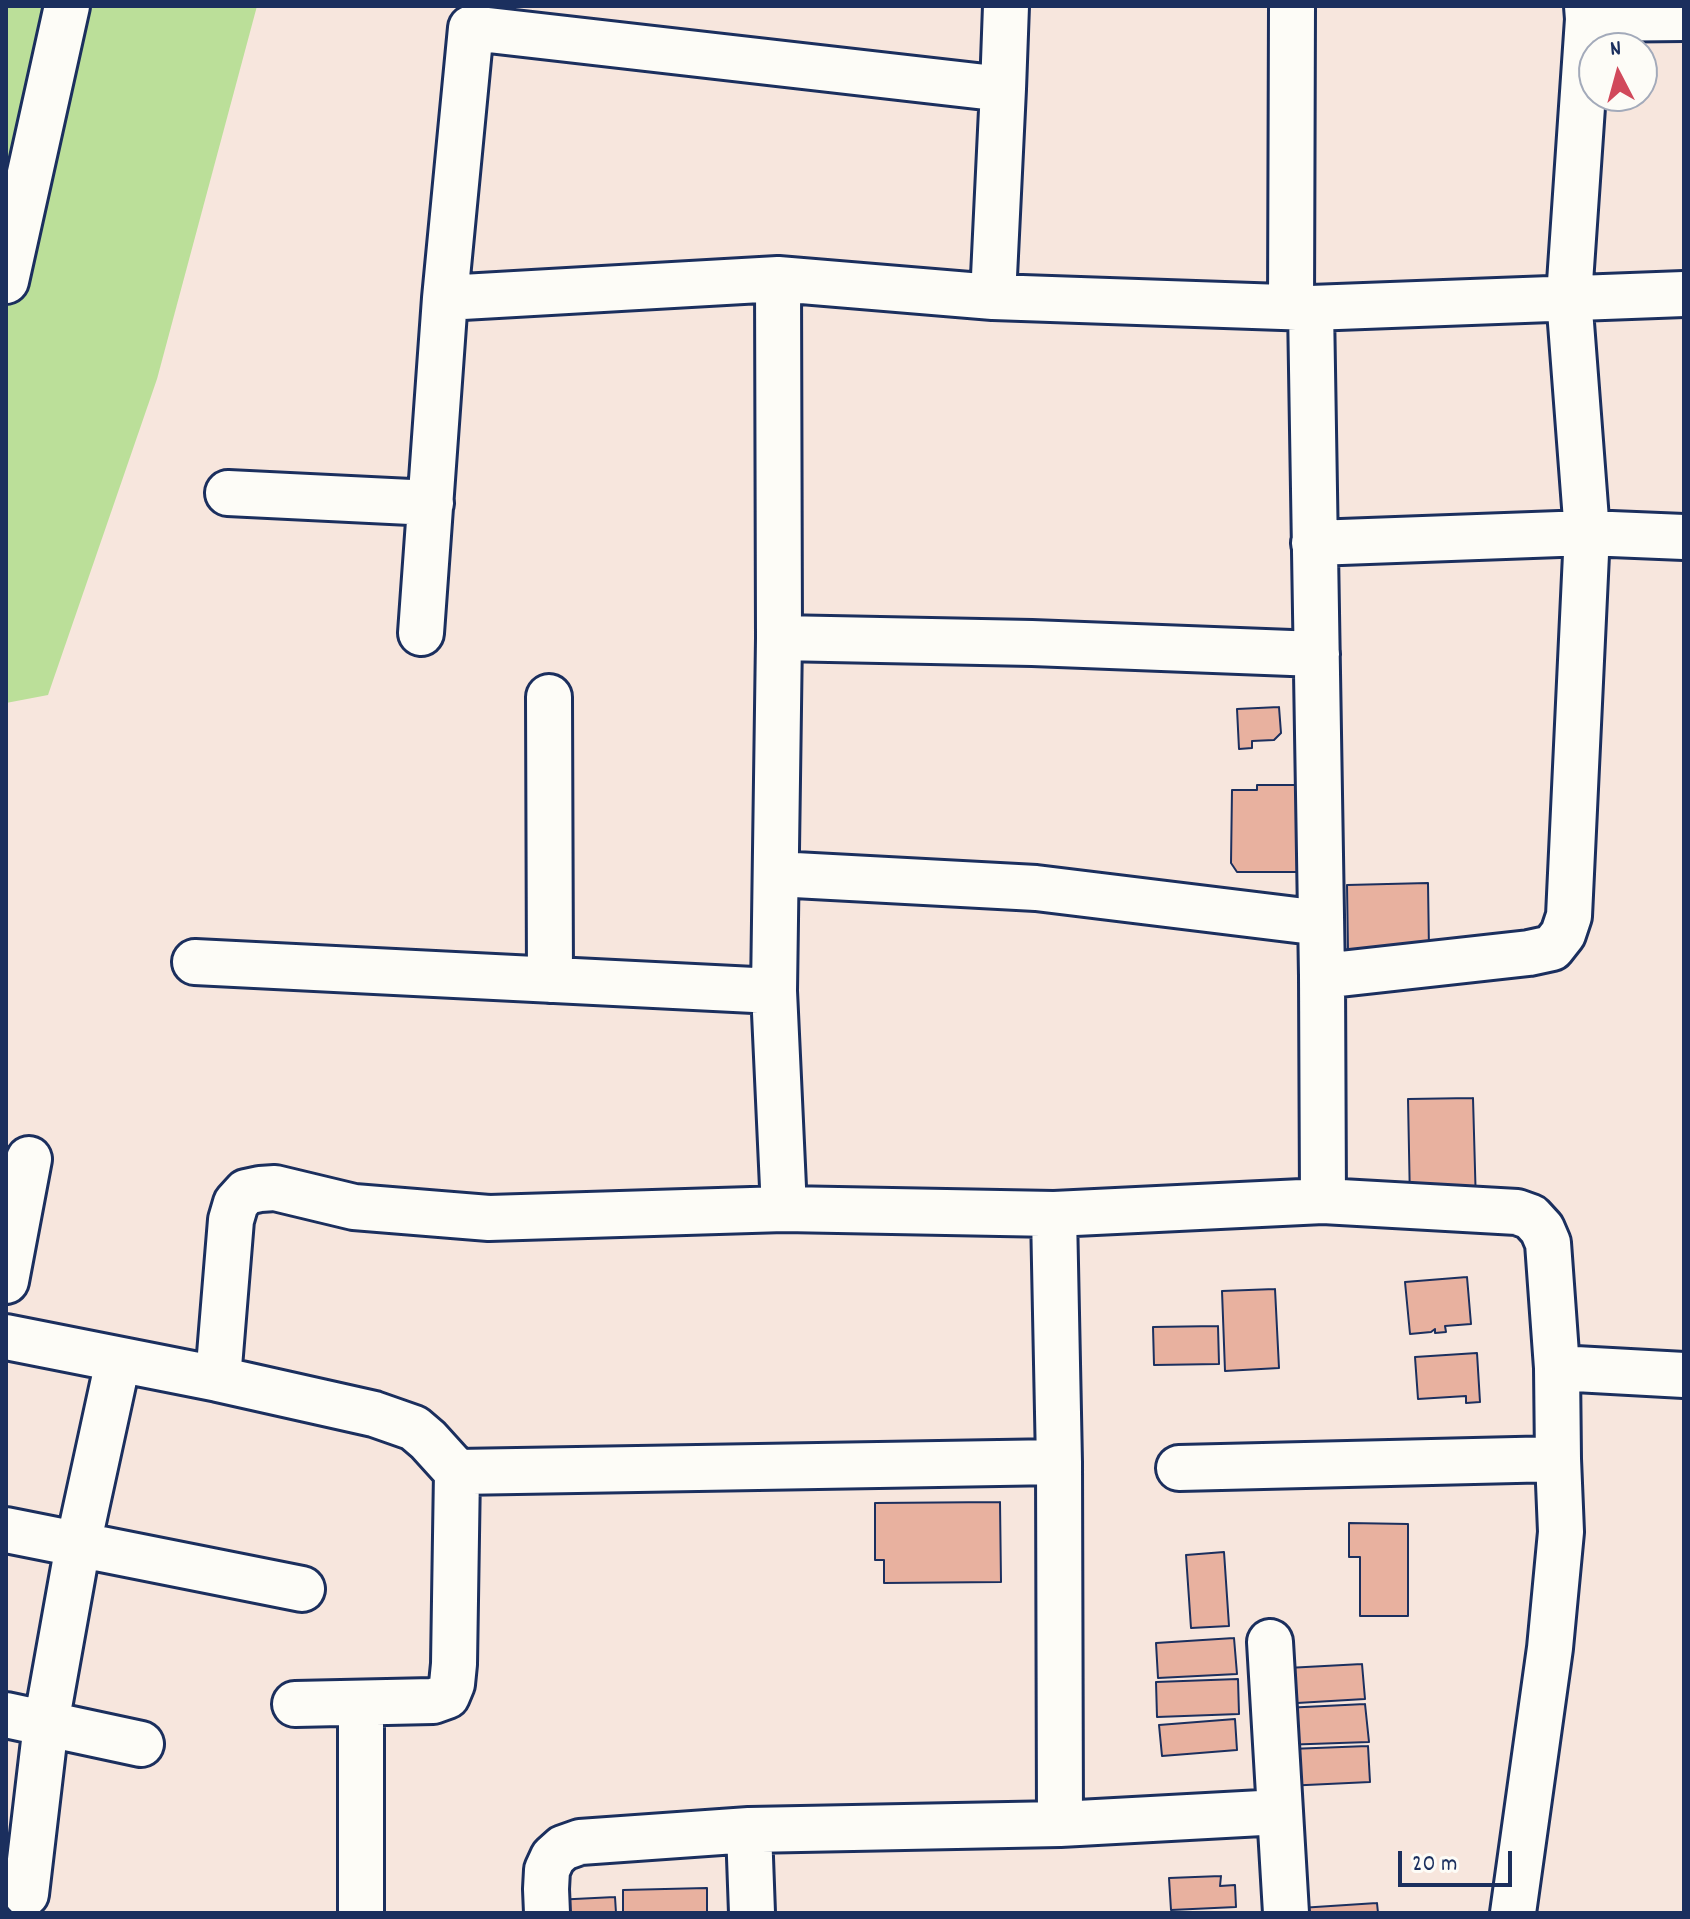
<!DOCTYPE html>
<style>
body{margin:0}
#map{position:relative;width:1690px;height:1919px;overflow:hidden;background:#f7e6dd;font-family:Dekko,sans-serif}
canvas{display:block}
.frame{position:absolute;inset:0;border:8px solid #1b2f5e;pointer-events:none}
.north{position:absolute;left:1578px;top:32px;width:80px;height:80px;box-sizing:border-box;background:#fdfcf7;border:2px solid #a3aaba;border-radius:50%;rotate:354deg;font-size:22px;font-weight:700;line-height:32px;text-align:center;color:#1b2f5e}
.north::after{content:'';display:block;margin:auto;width:28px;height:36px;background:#d1495b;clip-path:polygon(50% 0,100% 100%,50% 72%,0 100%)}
.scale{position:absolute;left:1398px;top:1851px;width:114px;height:36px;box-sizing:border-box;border:4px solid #1b2f5e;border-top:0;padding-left:10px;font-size:24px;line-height:28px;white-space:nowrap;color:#1b2f5e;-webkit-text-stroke:6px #fdfcf7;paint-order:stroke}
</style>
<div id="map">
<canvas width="1690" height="1919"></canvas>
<div class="frame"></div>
<div class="north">N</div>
<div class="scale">20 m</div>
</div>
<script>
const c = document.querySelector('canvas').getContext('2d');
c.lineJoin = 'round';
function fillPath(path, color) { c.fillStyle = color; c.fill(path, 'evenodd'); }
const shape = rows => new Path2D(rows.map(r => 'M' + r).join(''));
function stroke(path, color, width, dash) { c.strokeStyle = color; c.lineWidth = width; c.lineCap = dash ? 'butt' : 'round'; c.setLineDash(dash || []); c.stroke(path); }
fillPath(shape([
 [6,6,257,6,157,379,48,695,6,703]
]), '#bbdf99');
const building = shape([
 [1279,707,1281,733,1274,740,1252,741,1252,748,1239,749,1237,709,1279,707],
 [1257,785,1300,785,1299,872,1237,872,1231,863,1232,790,1257,790,1257,785],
 [1428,883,1429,950,1348,952,1347,885,1428,883],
 [1473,1098,1476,1205,1410,1202,1408,1099,1473,1098],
 [1467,1277,1471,1324,1445,1326,1446,1332,1435,1333,1435,1329,1431,1332,1410,1334,1405,1282,1467,1277],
 [1275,1289,1279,1368,1225,1371,1222,1291,1275,1289],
 [1218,1326,1219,1364,1154,1365,1153,1327,1218,1326],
 [1477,1353,1480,1402,1466,1403,1466,1396,1418,1399,1415,1357,1477,1353],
 [1000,1502,1001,1582,884,1583,884,1560,875,1560,875,1503,1000,1502],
 [1349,1523,1408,1524,1408,1616,1360,1616,1360,1557,1349,1557,1349,1523],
 [1224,1552,1229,1626,1191,1628,1186,1555,1224,1552],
 [1234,1638,1237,1674,1158,1678,1156,1643,1234,1638],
 [1362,1664,1365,1699,1280,1704,1287,1668,1362,1664],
 [1238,1679,1239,1714,1157,1717,1156,1682,1238,1679],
 [1365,1704,1369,1742,1281,1745,1284,1708,1365,1704],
 [1235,1719,1237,1750,1162,1756,1159,1725,1235,1719],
 [1368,1746,1370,1782,1285,1786,1290,1749,1368,1746],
 [1221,1876,1220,1886,1235,1885,1236,1907,1171,1910,1169,1878,1221,1876],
 [707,1888,707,1913,623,1913,623,1890,707,1888],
 [615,1897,616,1913,554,1913,554,1900,615,1897],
 [1377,1903,1378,1913,1301,1913,1300,1908,1377,1903]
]);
fillPath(building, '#e8b19f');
stroke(building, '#1b2f5e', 2);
const minor = shape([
 [1588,19,1684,18],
 [778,279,445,298,471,28,1003,89,1006,6],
 [6,281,67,6],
 [1684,294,1311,308,1322,976,1323,1201,1517,1212,1531,1217,1542,1229,1548,1243,1557,1368,1684,1375],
 [993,297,1003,89],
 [1291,307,1292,6],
 [1311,308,993,297,778,279,779,638,774,991,784,1209,1054,1214,1323,1201],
 [228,493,431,503],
 [1314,543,1587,533,1684,537],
 [421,633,445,298],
 [779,638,1032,643,1317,654],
 [549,697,550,980],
 [776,874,1036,888,1321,923],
 [195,962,774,991],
 [1322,976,1529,953,1552,948,1563,934,1569,916,1587,533,1569,297,1588,19,1587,6],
 [6,1281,29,1159],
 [6,1337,218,1379,231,1220,236,1203,246,1192,260,1189,275,1188,354,1207,489,1218,784,1209],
 [218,1379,374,1414,414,1428,428,1440,457,1472,1059,1462],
 [1179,1468,1558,1459],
 [6,1530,302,1589],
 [1270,1642,1286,1913],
 [361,1703,361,1913],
 [295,1704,433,1701,447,1696,452,1684,454,1664,457,1472],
 [6,1715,141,1744],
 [1060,1824,1280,1812],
 [26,1894,46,1724,78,1545,118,1361],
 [547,1913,546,1889,547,1870,553,1857,563,1848,580,1842,749,1830],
 [752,1913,749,1830,1060,1824,1059,1462,1054,1214],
 [1513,1913,1550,1648,1561,1532,1558,1459,1557,1368]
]);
stroke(minor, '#1b2f5e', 50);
stroke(minor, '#fdfcf7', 44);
</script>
